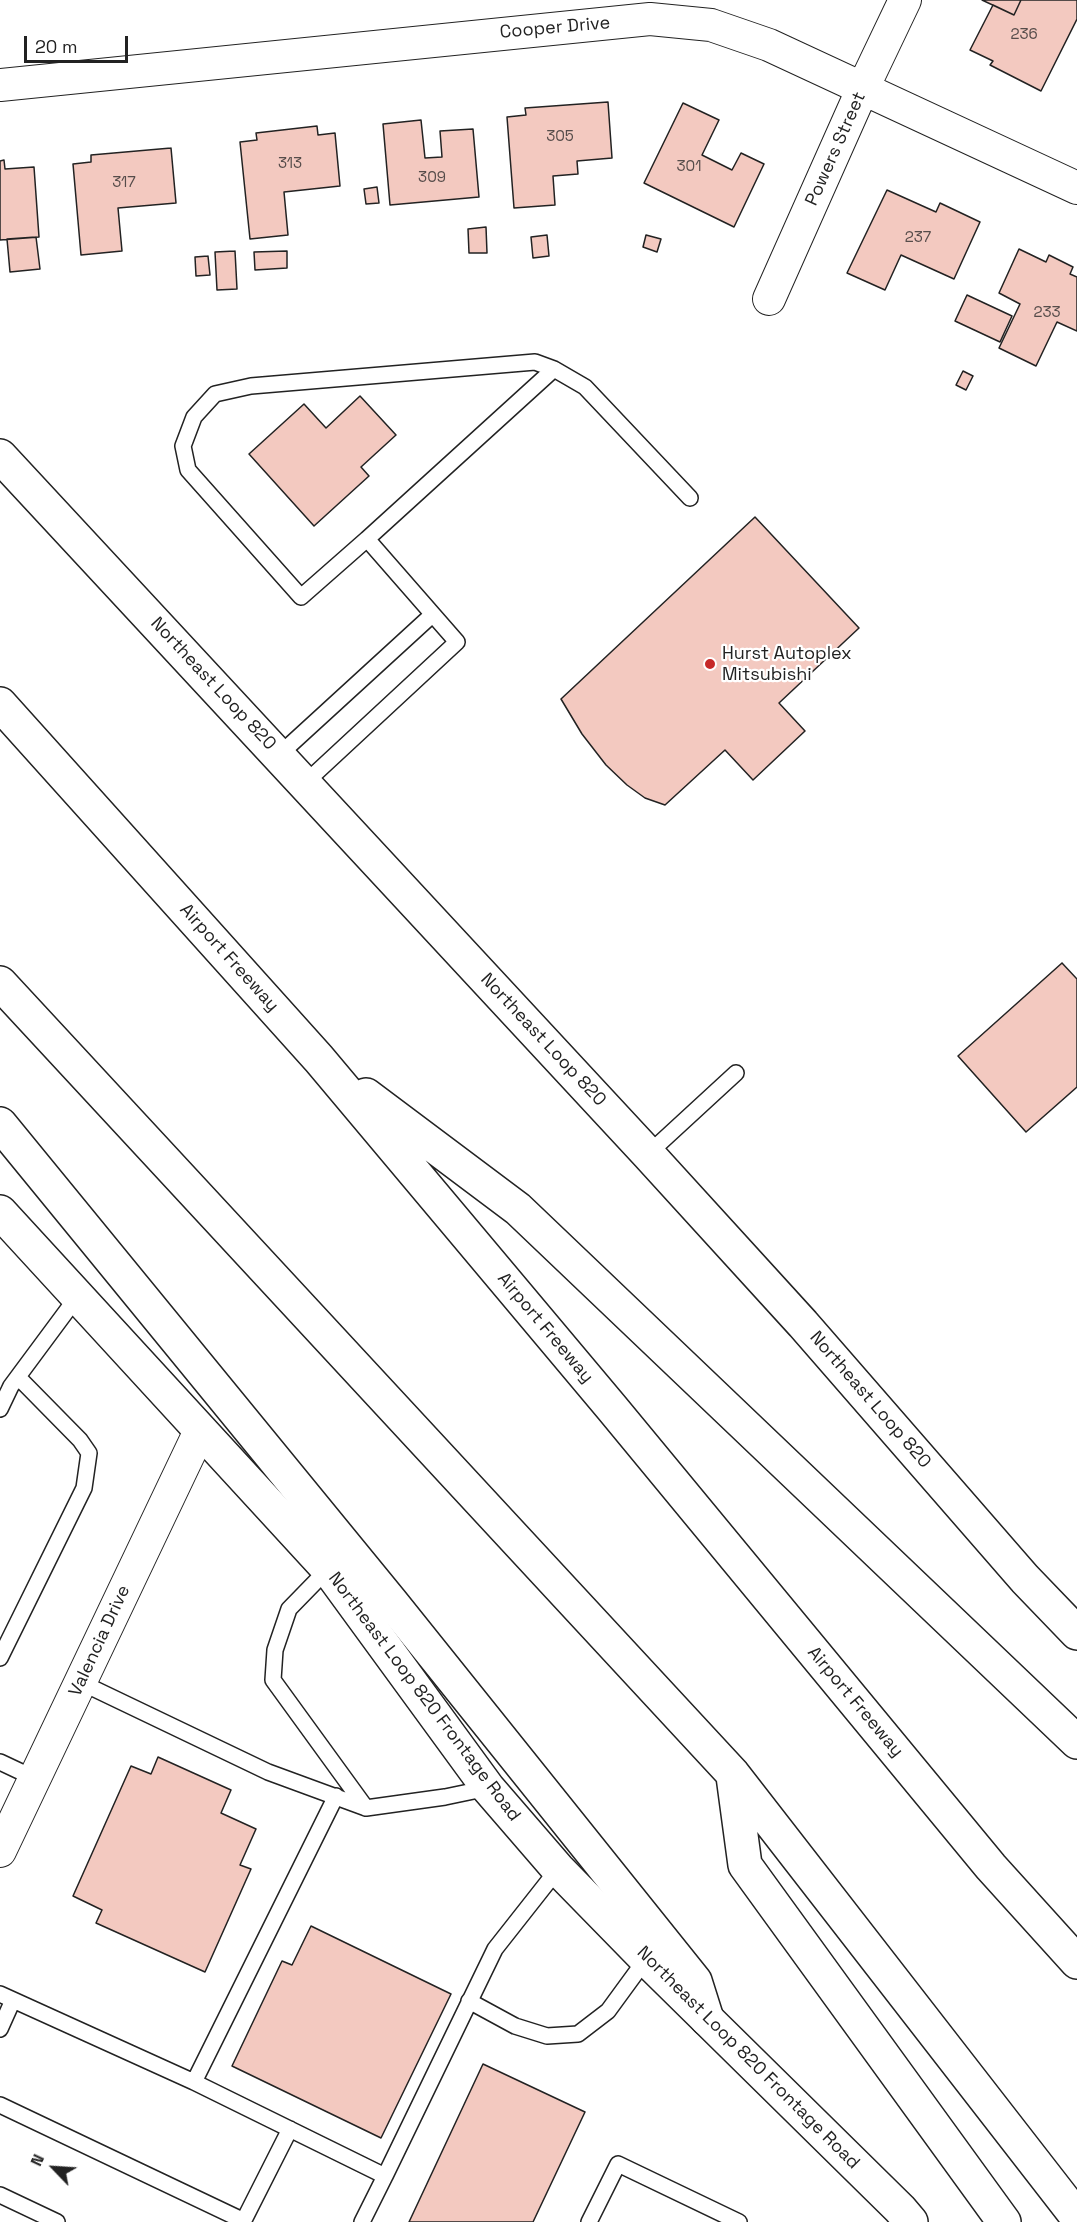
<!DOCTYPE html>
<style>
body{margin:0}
#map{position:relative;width:1077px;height:2222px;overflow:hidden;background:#fff;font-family:"Space Grotesk",sans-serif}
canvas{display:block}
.north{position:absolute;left:24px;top:2138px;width:60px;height:60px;-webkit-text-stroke:4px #fff;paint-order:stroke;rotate:295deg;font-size:16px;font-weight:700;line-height:24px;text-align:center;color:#222}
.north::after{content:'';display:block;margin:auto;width:21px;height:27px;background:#222;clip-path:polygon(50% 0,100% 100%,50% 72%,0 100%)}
.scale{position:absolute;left:24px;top:36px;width:104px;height:27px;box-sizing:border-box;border:3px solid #222;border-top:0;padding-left:8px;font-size:18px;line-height:21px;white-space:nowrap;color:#222;-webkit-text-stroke:4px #fff;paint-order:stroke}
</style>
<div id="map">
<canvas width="1077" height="2222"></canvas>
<div class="north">N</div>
<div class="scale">20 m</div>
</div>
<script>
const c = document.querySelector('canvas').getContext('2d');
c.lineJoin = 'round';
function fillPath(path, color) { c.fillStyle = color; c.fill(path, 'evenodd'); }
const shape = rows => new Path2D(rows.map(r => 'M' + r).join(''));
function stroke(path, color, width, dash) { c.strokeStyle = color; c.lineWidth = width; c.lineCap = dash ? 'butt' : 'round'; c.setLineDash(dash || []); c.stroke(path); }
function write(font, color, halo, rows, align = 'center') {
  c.font = font + ' "Space Grotesk",sans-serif'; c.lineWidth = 4.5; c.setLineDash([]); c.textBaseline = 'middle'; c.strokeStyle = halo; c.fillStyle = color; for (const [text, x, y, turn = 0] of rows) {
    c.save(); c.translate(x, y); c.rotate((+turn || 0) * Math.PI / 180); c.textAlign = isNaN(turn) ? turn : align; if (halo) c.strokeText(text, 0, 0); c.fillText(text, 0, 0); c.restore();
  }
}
const building = shape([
 [982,0,1021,0,1014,15,982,0],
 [1021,0,1077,0,1077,19,1041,91,990,65,993,61,970,50,993,5,1014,15,1021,0],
 [608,102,612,158,577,161,578,174,553,176,555,205,514,208,507,117,526,115,525,108,608,102],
 [683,103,719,120,702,155,732,170,741,153,764,164,734,227,644,183,683,103],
 [421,120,425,158,442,157,440,131,473,129,479,197,390,205,383,124,421,120],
 [317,126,318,135,335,133,340,186,284,192,288,235,250,239,240,142,257,140,256,133,317,126],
 [171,148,176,203,118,208,122,251,81,255,73,164,91,162,91,155,171,148],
 [4,160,5,169,34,167,39,237,0,240,0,161,4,160],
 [377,187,379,203,366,204,364,189,377,187],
 [887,190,936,212,940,203,980,222,954,279,901,255,885,290,847,273,887,190],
 [486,227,487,253,469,253,468,229,486,227],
 [547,235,549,256,533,258,531,237,547,235],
 [646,235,661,239,657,252,643,247,646,235],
 [36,237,40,269,10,272,7,239,36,237],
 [1019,249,1046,262,1049,255,1073,267,1070,274,1077,277,1077,331,1057,322,1036,366,999,348,1020,304,999,293,1019,249],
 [235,251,237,289,217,290,215,252,235,251],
 [287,251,287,268,255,270,254,252,287,251],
 [208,256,210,275,196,276,195,257,208,256],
 [967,295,1012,316,1000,342,955,321,967,295],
 [963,371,973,376,966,390,956,385,963,371],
 [360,396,396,435,361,467,369,476,314,526,249,454,304,404,326,428,360,396],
 [755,517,859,628,779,703,805,731,753,780,725,750,665,805,645,798,627,785,606,765,582,734,561,699,755,517],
 [1062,963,1077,979,1077,1087,1026,1132,958,1056,1062,963],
 [158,1757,231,1790,221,1813,256,1829,240,1865,251,1869,205,1972,96,1923,102,1910,73,1896,131,1766,151,1774,158,1757],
 [311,1926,451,1994,381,2138,232,2066,282,1961,292,1965,311,1926],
 [483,2064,585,2112,533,2222,409,2222,483,2064]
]);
fillPath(building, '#f3c9c0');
stroke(building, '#222', 1.5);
const lane = shape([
 [367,539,554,369],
 [279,755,432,615],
 [305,783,457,642,367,539,301,597,188,470,183,446,194,417,215,394,251,386,535,362,554,369,585,387,690,498],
 [648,1154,736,1073],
 [0,1409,11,1386,77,1297],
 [328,1569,289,1609,275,1650,273,1680,366,1808],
 [0,1658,84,1488,89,1453,80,1440,18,1377],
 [80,1682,268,1772,366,1808,445,1797,488,1788],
 [0,1762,34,1778],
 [0,1994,194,2082,385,2176,495,1949,558,1869],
 [469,2001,515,2026,547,2036,578,2034,608,2011,646,1959],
 [0,2029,13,2000],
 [194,2082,336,1796],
 [0,2105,244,2221],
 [0,2195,57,2222],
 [243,2222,290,2129],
 [362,2222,385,2176],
 [589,2222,618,2164,739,2222]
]);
const street = shape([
 [0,85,650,19,711,25,769,45,1077,188],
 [769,299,863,88,905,0],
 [0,1851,200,1431]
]);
const secondary = shape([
 [0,456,648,1154,803,1324,1025,1579,1077,1633],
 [0,1212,328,1569,488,1788,558,1869,646,1959,900,2209,911,2222]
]);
const highway = shape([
 [0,704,319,1059,612,1408,991,1867,1077,1962],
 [0,983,733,1774,1077,2217],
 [366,1095,518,1209,1077,1742],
 [0,1124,392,1603,695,1981,707,2019],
 [733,1776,745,1865,1004,2222]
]);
stroke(lane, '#222', 18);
stroke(street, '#222', 34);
stroke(secondary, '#222', 36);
stroke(highway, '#222', 36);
stroke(lane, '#fff', 15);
stroke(street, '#fff', 32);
stroke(secondary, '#fff', 33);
stroke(highway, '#fff', 33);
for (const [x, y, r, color] of [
 [710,664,6,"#c62828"]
]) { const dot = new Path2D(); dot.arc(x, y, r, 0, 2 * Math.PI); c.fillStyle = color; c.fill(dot); stroke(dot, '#fff', 2); }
write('15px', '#564c4a', null, [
 ["236",1024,35],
 ["305",560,137],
 ["313",290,164],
 ["301",689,167],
 ["309",432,178],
 ["317",124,183],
 ["237",918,238],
 ["233",1047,313]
]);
write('18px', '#222', '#fff', [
 ["Cooper Drive",555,28,-5],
 ["Powers Street",836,149,-66],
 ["Northeast Loop 820",213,684,47],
 ["Airport Freeway",229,958,48],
 ["Northeast Loop 820",543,1040,47],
 ["Airport Freeway",545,1328,50],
 ["Northeast Loop 820",870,1400,49],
 ["Valencia Drive",100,1641,-65],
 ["Northeast Loop 820 Frontage Road",424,1697,53],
 ["Airport Freeway",855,1702,50],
 ["Northeast Loop 820 Frontage Road",748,2058,45]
]);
write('18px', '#222', '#fff', [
 ["Hurst Autoplex",722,654],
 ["Mitsubishi",722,675]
], 'left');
</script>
